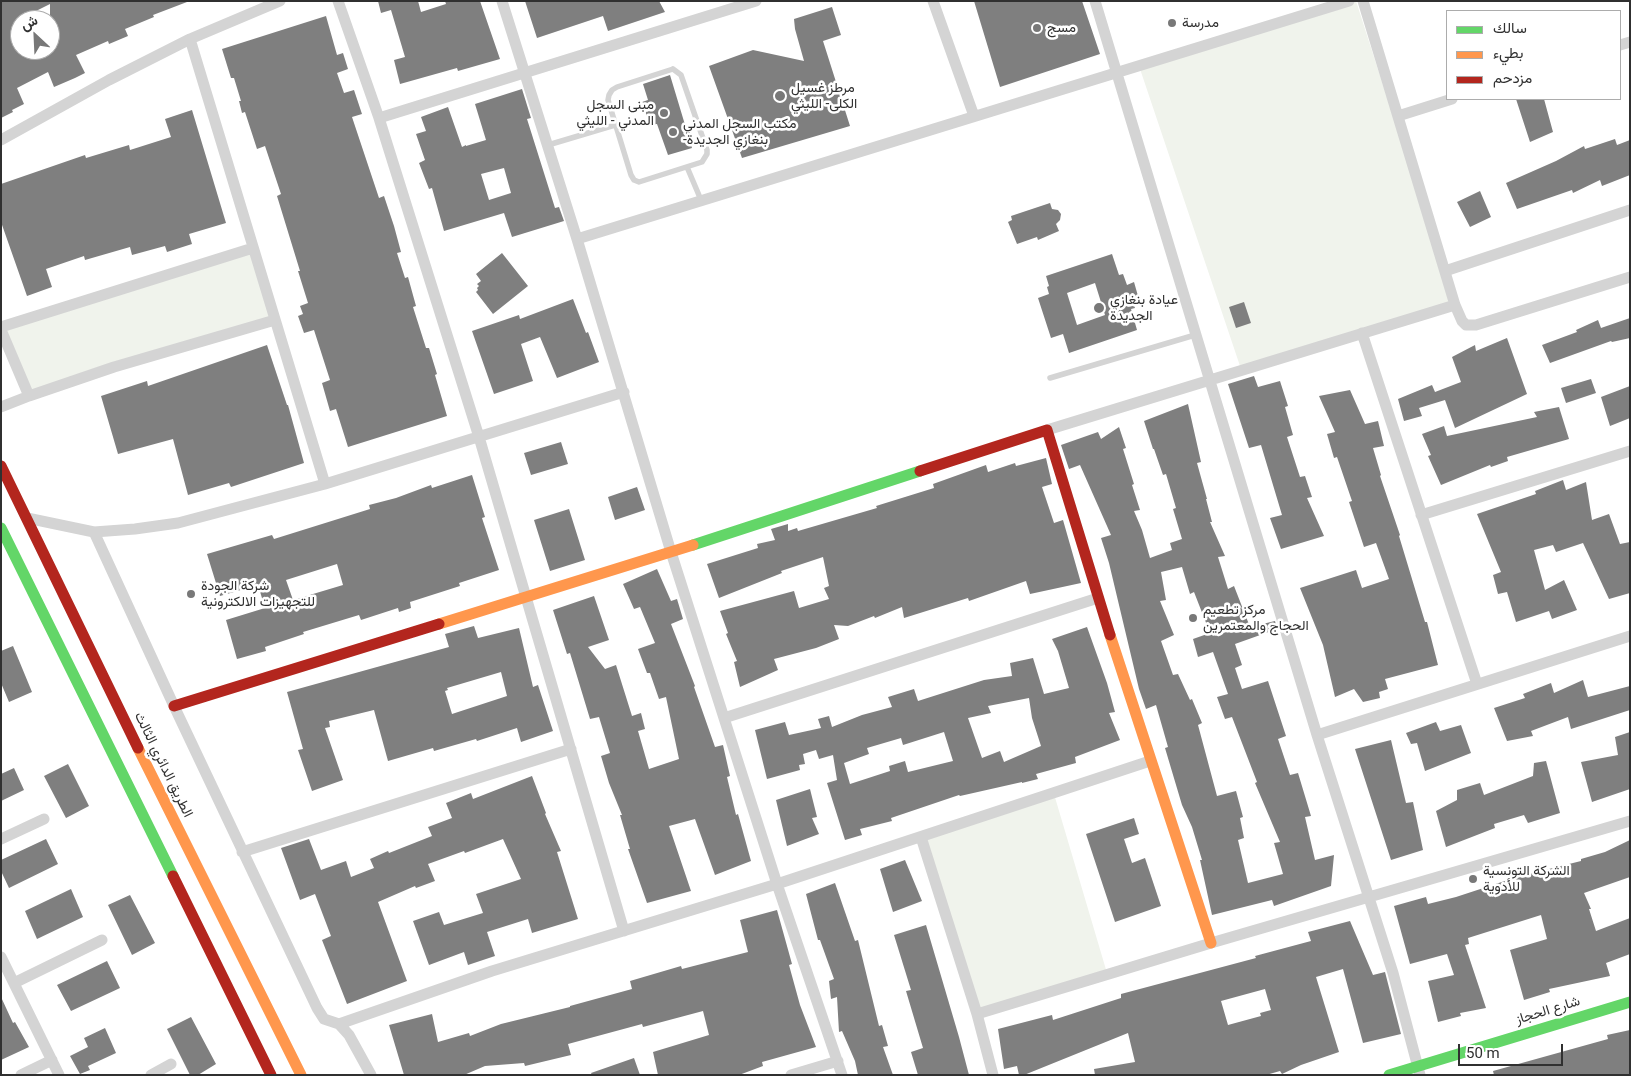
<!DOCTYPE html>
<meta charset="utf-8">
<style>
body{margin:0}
#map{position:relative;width:1631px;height:1076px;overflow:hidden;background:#fff;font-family:Roboto,Vazirmatn,sans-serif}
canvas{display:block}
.frame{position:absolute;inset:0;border:2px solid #303030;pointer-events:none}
.legend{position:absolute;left:1446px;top:10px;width:175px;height:90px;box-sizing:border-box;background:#fff;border:1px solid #acacac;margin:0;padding:6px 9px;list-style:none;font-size:15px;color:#303030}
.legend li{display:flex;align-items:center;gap:10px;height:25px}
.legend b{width:25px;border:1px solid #acacac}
.north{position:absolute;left:10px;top:10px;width:50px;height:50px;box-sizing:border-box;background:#fff;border:1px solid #acacac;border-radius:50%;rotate:335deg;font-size:14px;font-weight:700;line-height:20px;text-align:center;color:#303030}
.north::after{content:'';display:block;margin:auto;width:18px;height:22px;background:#787878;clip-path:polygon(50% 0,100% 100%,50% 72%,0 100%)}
.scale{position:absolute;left:1458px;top:1044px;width:105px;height:22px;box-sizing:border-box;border:2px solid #303030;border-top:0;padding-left:6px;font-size:15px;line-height:18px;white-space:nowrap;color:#303030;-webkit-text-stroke:4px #fff;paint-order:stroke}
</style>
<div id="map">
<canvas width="1631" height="1076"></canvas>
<div class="frame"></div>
<ul class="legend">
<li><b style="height:6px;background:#63d668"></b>سالك</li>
<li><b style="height:6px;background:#ff974d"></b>بطيء</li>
<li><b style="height:6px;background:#b3261e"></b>مزدحم</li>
</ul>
<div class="north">ش</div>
<div class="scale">50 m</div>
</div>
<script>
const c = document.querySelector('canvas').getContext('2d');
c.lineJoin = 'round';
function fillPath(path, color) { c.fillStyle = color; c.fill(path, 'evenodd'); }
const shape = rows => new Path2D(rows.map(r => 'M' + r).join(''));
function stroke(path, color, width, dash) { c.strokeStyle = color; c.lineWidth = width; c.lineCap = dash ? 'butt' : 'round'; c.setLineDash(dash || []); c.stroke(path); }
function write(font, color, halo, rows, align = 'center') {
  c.font = font + ' Roboto,Vazirmatn,sans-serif'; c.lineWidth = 5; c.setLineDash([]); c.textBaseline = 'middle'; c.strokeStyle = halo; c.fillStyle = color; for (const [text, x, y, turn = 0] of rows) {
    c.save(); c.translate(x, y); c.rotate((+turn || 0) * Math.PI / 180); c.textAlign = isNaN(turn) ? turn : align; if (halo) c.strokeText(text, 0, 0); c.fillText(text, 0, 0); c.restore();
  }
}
fillPath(shape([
 [1333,1,1356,1,1453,303,1240,366,1138,63],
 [256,247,277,318,30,395,1,327],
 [1054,794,1107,973,977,1013,921,837]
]), '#f0f3ec');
fillPath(shape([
 [1,1,187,1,187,2,153,15,154,17,125,29,128,36,109,44,108,41,76,55,85,73,75,78,54,87,48,72,17,88,24,104,12,110,13,112,1,118],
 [50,4,50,50,20,50,20,19],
 [378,1,418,1,421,12,446,4,445,1,480,1,500,59,458,71,457,68,400,84,394,60,405,57,391,10,381,13],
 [525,1,659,1,665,12,608,31,603,16,537,38],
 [974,1,1082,1,1100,54,1000,87],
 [832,7,841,35,823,41,850,126,742,158,709,66,753,50,804,61,795,29,794,19],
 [326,16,337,55,343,53,348,69,337,73,344,93,354,90,362,114,352,117,379,198,384,196,394,226,401,252,397,253,405,278,408,277,416,306,413,307,426,348,429,348,437,374,435,375,447,416,348,447,336,409,330,411,322,383,330,380,314,330,304,333,298,316,303,314,300,306,308,303,298,271,300,271,277,196,281,194,265,146,257,149,245,112,242,113,239,101,241,101,234,78,231,78,222,49],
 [670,75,692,148,668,155,657,124,650,125,642,102,648,100,643,84],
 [522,89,531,118,527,119,544,173,555,208,559,207,564,221,512,237,504,213,444,231,432,188,429,189,419,163,425,160,416,134,426,131,421,117,448,107,462,147,466,145,466,146,486,140,475,104],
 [504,168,511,193,489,200,481,174],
 [1516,99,1544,99,1553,132,1530,142],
 [192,110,226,223,189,234,192,244,167,252,165,246,132,255,130,247,85,260,84,256,46,269,52,287,27,296,1,222,1,184,85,155,86,158,129,145,130,150,171,137,165,119],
 [1615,139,1617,145,1630,140,1630,175,1602,186,1600,180,1573,193,1572,190,1517,209,1506,183,1556,161,1584,146,1585,149],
 [1480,191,1491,217,1470,227,1457,202],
 [1050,203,1052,209,1058,210,1061,214,1060,220,1056,224,1059,231,1038,240,1037,237,1017,244,1008,222,1012,220,1011,216],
 [502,253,528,286,493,314,476,292,478,290,477,288,479,286,477,284,481,281,476,274],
 [1112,254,1119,275,1123,274,1127,285,1134,282,1138,296,1132,298,1135,308,1131,309,1137,330,1069,353,1063,334,1051,338,1038,298,1049,294,1047,287,1049,286,1046,276],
 [1095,283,1105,315,1077,325,1067,293],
 [573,299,586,333,588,332,599,362,557,378,540,337,521,344,533,381,494,394,472,331,519,315,520,319],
 [1244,302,1251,323,1236,328,1229,307],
 [1630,318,1630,338,1612,342,1611,341,1550,363,1542,345,1577,332,1576,330,1598,320,1601,328],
 [1507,338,1527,394,1455,428,1445,400,1419,408,1422,416,1404,421,1398,399,1432,385,1435,392,1461,382,1452,357,1475,345,1476,351],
 [267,345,287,405,288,405,304,463,231,487,229,483,188,495,173,439,118,454,101,396,147,381,148,386],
 [1254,376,1258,387,1280,381,1288,406,1285,407,1293,435,1287,437,1300,477,1305,476,1312,497,1307,498,1324,536,1281,549,1270,518,1282,515,1261,445,1249,448,1228,384],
 [1591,379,1596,393,1566,403,1561,388],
 [1630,386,1630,418,1610,426,1601,397],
 [1350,390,1365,424,1378,421,1384,446,1373,448,1381,475,1380,476,1400,535,1399,536,1425,622,1427,622,1438,665,1385,679,1388,689,1379,692,1380,698,1363,702,1354,689,1335,697,1323,645,1300,588,1356,570,1362,588,1389,579,1376,543,1364,547,1349,502,1352,501,1337,457,1334,458,1327,434,1335,432,1319,396],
 [1188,404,1201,462,1197,463,1207,499,1206,499,1212,522,1210,522,1225,556,1218,557,1228,589,1234,586,1250,627,1275,621,1277,629,1235,644,1242,665,1235,668,1242,689,1268,681,1286,736,1278,739,1290,775,1298,773,1311,816,1305,817,1315,860,1334,855,1331,886,1274,906,1272,900,1212,915,1200,860,1202,860,1192,827,1182,805,1165,748,1168,747,1156,705,1146,709,1139,689,1109,563,1101,538,1111,535,1080,465,1069,469,1061,445,1098,432,1101,439,1119,427,1126,448,1123,449,1134,484,1132,485,1140,510,1134,511,1142,530,1150,558,1172,550,1170,543,1182,539,1173,509,1176,508,1166,474,1163,475,1154,449,1153,449,1144,421],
 [1182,567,1190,594,1194,592,1210,633,1193,639,1198,657,1213,652,1228,694,1217,697,1225,719,1232,717,1257,782,1255,783,1280,842,1274,843,1283,874,1248,883,1238,840,1244,838,1240,818,1243,817,1236,791,1217,796,1198,725,1202,723,1192,699,1190,700,1178,674,1173,675,1161,641,1174,635,1160,601,1166,600,1161,572],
 [1559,407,1569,439,1507,457,1508,461,1491,467,1490,465,1441,485,1428,456,1431,455,1422,434,1444,426,1447,436,1537,417,1534,412],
 [561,442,568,464,531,475,524,453],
 [1046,458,1052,484,1042,487,1054,523,1063,520,1081,583,1030,594,1026,581,969,601,968,598,904,618,902,607,875,618,874,616,848,626,834,625,839,639,816,648,774,659,778,670,740,687,734,662,737,661,726,634,728,633,720,611,794,591,799,608,829,599,824,588,829,586,823,557,781,571,782,573,719,598,707,564,758,548,757,544,775,540,771,529,788,524,788,531,797,528,798,531,877,508,876,506,934,488,933,484,986,465,988,472,1015,463,1016,466],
 [472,475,485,517,482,518,499,570,459,583,460,586,410,602,411,608,399,612,398,608,361,620,359,615,303,632,304,634,265,647,266,651,237,659,226,620,265,608,258,585,220,596,207,554,272,535,274,539,370,509,369,505,396,498,431,485,432,488],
 [337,564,343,585,293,600,286,580],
 [1563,480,1566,490,1586,482,1592,520,1609,514,1620,544,1630,542,1630,593,1609,599,1583,543,1556,552,1553,545,1534,550,1545,590,1564,580,1577,610,1552,619,1549,611,1516,622,1507,592,1498,594,1493,575,1501,572,1477,514,1536,494,1535,491],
 [637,487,645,510,615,520,608,497],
 [569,509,585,560,550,571,534,520],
 [657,569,671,601,677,599,683,619,671,624,695,686,694,687,715,747,723,745,730,776,727,777,736,815,738,814,751,861,715,875,695,819,669,826,691,891,647,903,628,849,630,849,620,815,622,815,609,783,601,756,610,753,599,717,590,719,570,653,567,654,553,610,594,596,609,640,588,647,605,669,616,665,632,716,641,713,645,729,638,731,649,769,679,759,666,697,659,699,650,673,647,673,638,649,655,643,640,607,634,609,623,584],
 [474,626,478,638,519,628,533,687,538,685,553,731,521,742,517,728,477,741,476,739,434,751,433,748,388,761,374,710,329,721,330,727,325,728,343,780,312,791,298,750,303,749,287,692,449,647,445,634],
 [501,672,507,696,452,714,445,691,448,690,447,688],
 [1087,627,1107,683,1115,712,1109,713,1120,740,1075,757,1076,763,1036,774,1038,779,1022,783,1022,782,960,796,959,795,891,818,892,821,860,829,862,835,845,840,827,783,837,780,833,755,819,759,816,750,803,754,805,764,799,765,800,770,767,779,755,730,785,722,789,735,821,728,818,719,829,716,832,727,862,715,892,707,888,697,914,689,918,701,984,680,1012,676,1010,663,1033,658,1044,694,1069,688,1058,651,1052,639],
 [1029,698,1032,718,1041,746,1004,762,1000,751,982,758,968,718,991,713,988,706],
 [944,732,953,761,908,772,905,761,889,766,890,771,850,784,844,763,869,754,867,748,901,738,903,745],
 [13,646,32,692,9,702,1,683,1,651],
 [1583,680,1588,697,1630,686,1630,710,1571,729,1568,717,1531,731,1533,736,1507,741,1494,708,1525,698,1523,694,1551,683,1554,693],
 [1436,722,1440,731,1461,725,1471,753,1425,771,1417,743,1411,744,1406,733],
 [1630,732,1630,789,1592,802,1581,762,1618,755,1615,737],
 [1391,740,1406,803,1413,802,1423,850,1391,860,1355,749],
 [1546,761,1560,813,1528,823,1524,815,1494,824,1495,828,1446,847,1436,811,1457,800,1457,790,1480,783,1484,795,1533,776,1534,763],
 [68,764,89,806,66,818,44,776],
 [14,768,24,790,1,801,1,774],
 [532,776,546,813,545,814,561,851,557,852,578,919,532,933,528,919,487,932,495,956,468,965,464,952,429,965,413,921,439,912,444,925,483,913,476,894,521,879,503,839,465,853,464,851,428,864,435,881,416,888,415,886,378,902,407,981,347,1004,322,940,331,936,315,894,300,900,281,848,309,839,321,870,346,861,351,877,374,868,370,859,388,851,389,853,432,836,428,827,452,818,446,803,471,793,473,799],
 [810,789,817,817,812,818,819,834,787,846,776,800],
 [1134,818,1139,834,1124,839,1132,863,1145,858,1161,906,1115,922,1086,834],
 [46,839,58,864,9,888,1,871,1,860],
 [1630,840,1630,877,1584,893,1591,909,1589,909,1596,931,1630,918,1630,954,1606,963,1610,976,1549,989,1550,992,1524,1000,1510,950,1547,939,1541,915,1468,938,1469,944,1465,945,1486,1008,1460,1013,1461,1016,1438,1022,1428,981,1454,975,1447,954,1410,964,1394,906,1426,897,1428,904,1456,897,1517,877,1581,861,1581,859,1605,852],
 [905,860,922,901,893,912,880,869],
 [835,883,855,941,858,940,879,1026,882,1025,888,1046,883,1047,893,1075,858,1075,855,1061,842,1031,839,1032,837,997,831,999,829,981,834,979,820,940,818,940,806,894],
 [71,889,83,917,37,939,25,911],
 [130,895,155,943,132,955,108,905],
 [777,910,792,964,789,965,800,1005,816,1047,762,1062,763,1066,739,1075,658,1075,653,1052,709,1035,703,1011,643,1027,642,1024,568,1044,571,1055,525,1066,524,1063,485,1066,464,1075,404,1075,389,1025,432,1014,438,1042,469,1033,470,1036,501,1024,570,1007,570,1006,632,989,630,981,681,966,682,969,748,952,740,920],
 [1350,921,1373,975,1385,972,1401,1034,1363,1043,1343,969,1316,977,1339,1052,1301,1065,1282,1074,1280,1071,1266,1075,1095,1075,1094,1069,1135,1062,1128,1033,1024,1075,1019,1075,1017,1066,1004,1069,998,1029,1052,1015,1053,1020,1121,998,1121,994,1256,958,1255,956,1311,941,1308,932],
 [1265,989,1271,1010,1260,1013,1261,1016,1228,1025,1221,1001],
 [926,925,959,1037,969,1075,918,1075,911,1052,923,1048,906,991,911,990,894,935],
 [107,961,120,988,71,1011,57,985],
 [1,997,13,1023,15,1022,29,1047,1,1060],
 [191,1017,216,1064,198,1075,190,1075,167,1029],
 [105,1028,116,1053,88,1066,90,1070,80,1074,70,1056,88,1047,84,1038],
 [1630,1030,1630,1075,1494,1075,1493,1071,1608,1039,1607,1035],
 [634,1058,640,1075,592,1075,591,1073]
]), '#7f7f7f');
stroke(shape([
 [673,69,681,75,707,150,707,154,702,162,639,182,634,180,631,175,608,100,609,95,612,90,617,87,673,69],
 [548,145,615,125],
 [687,167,701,200],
 [1050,378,1195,335]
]), '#d4d4d4', 5.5);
stroke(shape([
 [338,1,379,118,479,437,624,931],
 [502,1,577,239,671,552,777,884,842,1075],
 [933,1,974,116],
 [1095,1,1317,735,1393,973,1420,1075],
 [1363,1,1455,305,1462,321,1466,325,1476,325,1630,277],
 [190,39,325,484],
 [1620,45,1630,42],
 [1398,116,1452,99],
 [379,118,756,1],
 [1,140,109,80,190,39,280,1],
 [577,239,1349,1],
 [1445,271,1630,210],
 [1,327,253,248],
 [1,330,29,396],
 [1362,333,1477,684],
 [1,407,29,396,114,367,275,320],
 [1047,430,1455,305],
 [1421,515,1630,451],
 [27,518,94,532,135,529,178,523,325,484,624,392],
 [94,532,174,706,317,1008,324,1019,339,1024,349,1035,371,1075],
 [724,718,1098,598],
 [1317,735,1630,636],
 [921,837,977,1014,993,1075],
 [1,839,44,819],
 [242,852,571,749],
 [1,957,59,1075],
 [14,983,102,940],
 [977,1014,1211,943,1630,821],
 [339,1024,492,971,777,884,1150,761],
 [21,1075,52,1060],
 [151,1075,171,1064],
 [791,1075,838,1061]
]), '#d4d4d4', 11);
stroke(shape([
 [1,528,173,876],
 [693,545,920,471],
 [1389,1075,1630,1002]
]), '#63d668', 11);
stroke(shape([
 [439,624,693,545],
 [1110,635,1211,943],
 [138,748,301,1075]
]), '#ff974d', 11);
stroke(shape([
 [1,466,138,748],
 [920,471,1047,430,1110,635],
 [174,706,439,624],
 [173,876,271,1075]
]), '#b3261e', 11);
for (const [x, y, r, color] of [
 [1172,23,5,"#787878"],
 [1037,28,5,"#787878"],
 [780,96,6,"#787878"],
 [664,113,5,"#787878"],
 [673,132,5,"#787878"],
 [1099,308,6,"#787878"],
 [191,594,5,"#787878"],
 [1193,618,5,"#787878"],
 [1473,879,5,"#787878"]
]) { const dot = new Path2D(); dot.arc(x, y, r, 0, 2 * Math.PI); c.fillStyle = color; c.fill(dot); stroke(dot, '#fff', 2); }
write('14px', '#303030', '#fff', [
 ["مدرسة",1182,23],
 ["مسج",1047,28],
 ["مرطز غسيل",791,88],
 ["الكلى- الليثي",791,104],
 ["مبنى السجل",654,105,"right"],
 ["المدني - الليثي",654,121,"right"],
 ["مكتب السجل المدني",683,124],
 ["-بنغازي الجديدة",683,140],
 ["عيادة بنغازي",1110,300],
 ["الجديدة",1110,316],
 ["شركة الجودة",201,586],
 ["للتجهيزات الالكترونية",201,602],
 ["مركز تطعيم",1203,610],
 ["الحجاج والمعتمرين",1203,626],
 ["الشركة التونسية",1483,871],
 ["للأدوية",1483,887]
], 'left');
write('14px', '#303030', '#fff', [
 ["الطريق الدائري الثالث",163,765,64],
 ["شارع الحجاز",1548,1011,-17]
]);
</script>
